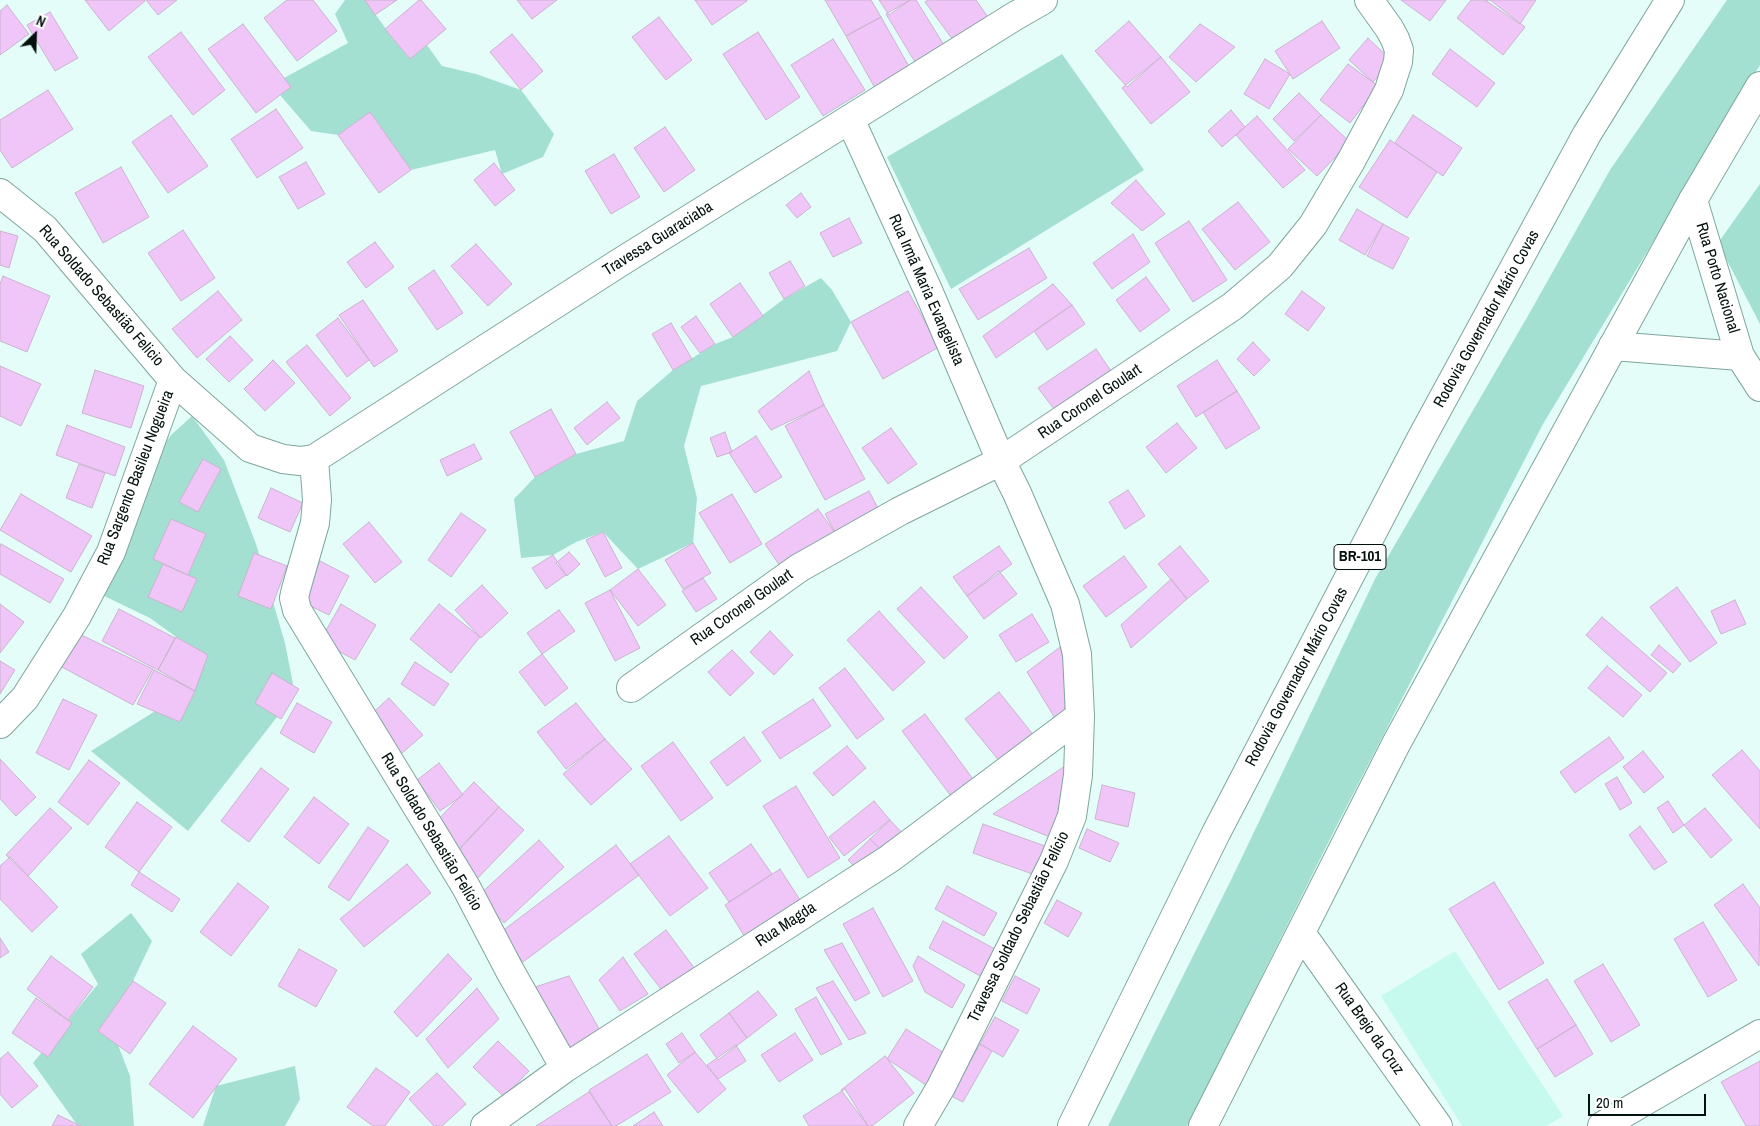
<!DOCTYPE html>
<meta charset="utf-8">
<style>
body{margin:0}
#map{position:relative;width:1760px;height:1126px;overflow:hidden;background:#e5fdf8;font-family:"Archivo Narrow",sans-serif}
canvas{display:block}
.north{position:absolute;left:10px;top:10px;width:50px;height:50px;-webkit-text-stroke:4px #fff;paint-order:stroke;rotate:24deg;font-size:14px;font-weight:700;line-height:20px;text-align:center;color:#03110e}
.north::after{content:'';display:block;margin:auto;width:18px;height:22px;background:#03110e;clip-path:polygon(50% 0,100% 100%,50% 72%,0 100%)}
.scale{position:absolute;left:1588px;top:1094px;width:118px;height:22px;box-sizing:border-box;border:2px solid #03110e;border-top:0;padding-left:6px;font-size:15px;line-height:18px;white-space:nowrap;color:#03110e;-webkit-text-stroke:4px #fff;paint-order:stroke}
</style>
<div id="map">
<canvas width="1760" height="1126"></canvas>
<div class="north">N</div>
<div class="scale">20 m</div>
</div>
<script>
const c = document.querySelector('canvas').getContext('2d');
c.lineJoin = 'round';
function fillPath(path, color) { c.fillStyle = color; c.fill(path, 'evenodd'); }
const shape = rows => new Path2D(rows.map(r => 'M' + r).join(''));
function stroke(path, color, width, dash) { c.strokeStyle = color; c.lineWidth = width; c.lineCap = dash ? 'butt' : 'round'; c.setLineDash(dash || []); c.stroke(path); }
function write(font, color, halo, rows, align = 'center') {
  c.font = font + ' "Archivo Narrow",sans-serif'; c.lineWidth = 5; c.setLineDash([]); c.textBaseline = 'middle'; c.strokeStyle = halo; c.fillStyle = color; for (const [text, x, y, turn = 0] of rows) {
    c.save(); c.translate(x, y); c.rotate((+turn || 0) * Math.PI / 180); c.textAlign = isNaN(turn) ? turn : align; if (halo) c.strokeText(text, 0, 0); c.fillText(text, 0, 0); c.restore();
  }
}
fillPath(shape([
 [1455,951,1563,1116,1546,1126,1462,1126,1381,996]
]), '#c6faee');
fillPath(shape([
 [345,0,365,0,394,40,410,59,427,45,442,66,476,74,521,90,554,134,543,157,502,174,495,150,411,170,370,112,338,135,311,131,280,95,284,78,348,43,335,14],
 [1727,0,1760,0,1760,65,1543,424,1333,833,1187,1126,1108,1126,1232,878,1375,579,1529,314,1610,170],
 [1062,54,1144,170,951,289,887,157],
 [1760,184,1760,324,1718,243],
 [821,278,832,290,851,322,837,351,701,386,684,446,697,498,693,543,638,569,603,532,576,542,553,555,521,558,514,499,535,477,576,454,624,441,637,401,673,370,715,344,733,337,784,299],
 [192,416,224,460,256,544,285,643,295,694,188,831,91,751,157,710,204,657,150,618,102,595,133,490,171,435],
 [131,913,152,941,133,981,98,1031,118,1045,130,1076,134,1126,78,1126,33,1063,98,984,81,954],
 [295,1066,300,1099,285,1126,203,1126,216,1086]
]), '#a3e0d2');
const building = shape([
 [85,0,144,0,145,1,109,31,85,0],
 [146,0,177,0,158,15,146,0],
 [287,0,313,0,337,31,297,61,264,18,287,0],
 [365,0,397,0,375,15,365,0],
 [419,0,421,0,446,29,410,59,385,29,419,0],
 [517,0,557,0,532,19,517,0],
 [695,0,747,0,747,1,712,25,695,0],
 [825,0,871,0,881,17,846,36,825,0],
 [879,0,910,0,889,15,879,0],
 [910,0,916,0,944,45,915,62,886,14,910,0],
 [928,0,976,0,990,20,956,44,925,2,928,0],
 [1401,0,1446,0,1430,21,1401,0],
 [1471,0,1490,0,1525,27,1503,55,1457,18,1471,0],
 [1485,0,1536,0,1520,24,1485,0],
 [7,5,29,34,0,55,0,11,7,5],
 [50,12,78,58,55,71,27,25,50,12],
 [659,17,692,60,666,80,632,37,659,17],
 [881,17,911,70,876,90,846,36,881,17],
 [1129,21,1161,57,1127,87,1095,51,1129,21],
 [1322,21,1340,48,1293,79,1275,51,1322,21],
 [243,24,291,87,256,113,208,49,243,24],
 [1200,24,1235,47,1196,82,1169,57,1200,24],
 [181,32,225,90,193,115,148,57,181,32],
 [758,32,800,97,766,120,723,54,758,32],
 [512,34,543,71,521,90,490,52,512,34],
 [1368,38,1392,61,1373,82,1349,60,1368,38],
 [833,39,865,90,823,116,791,65,833,39],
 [1450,49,1495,83,1477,107,1432,74,1450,49],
 [1161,57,1190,92,1151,124,1122,88,1161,57],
 [1265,59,1290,74,1269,109,1244,94,1265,59],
 [1348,64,1378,86,1350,123,1320,100,1348,64],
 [48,90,73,129,12,168,0,150,0,120,48,90],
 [1299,93,1321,115,1294,141,1273,119,1299,93],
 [276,109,303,148,257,178,231,139,276,109],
 [1231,110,1245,127,1222,147,1208,131,1231,110],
 [370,112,411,170,379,193,338,135,370,112],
 [171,115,208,166,168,193,132,142,171,115],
 [1321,115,1350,142,1317,176,1288,149,1321,115],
 [1413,115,1462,148,1443,176,1395,143,1413,115],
 [1257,116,1305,170,1283,188,1236,135,1257,116],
 [665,127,695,170,664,192,634,148,665,127],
 [1390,140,1437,172,1407,218,1359,187,1390,140],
 [614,154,640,197,611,214,585,171,614,154],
 [306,162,325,194,298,209,279,177,306,162],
 [494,163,515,190,495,206,474,180,494,163],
 [121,167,149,217,103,243,75,193,121,167],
 [1136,180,1165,214,1142,231,1111,203,1136,180],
 [801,193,811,207,797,218,786,205,801,193],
 [1238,202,1270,242,1235,270,1202,229,1238,202],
 [1357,209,1383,224,1365,255,1339,240,1357,209],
 [849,218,862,243,833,257,820,233,849,218],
 [1189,221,1227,280,1193,302,1155,243,1189,221],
 [1383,224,1409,238,1393,269,1367,256,1383,224],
 [183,230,215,278,181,301,148,253,183,230],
 [0,231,18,236,9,268,0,265,0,231],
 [1133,234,1150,262,1112,289,1093,263,1133,234],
 [375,242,394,267,366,288,347,262,375,242],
 [476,244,512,284,488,306,451,266,476,244],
 [1029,248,1047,278,978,320,959,289,1029,248],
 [790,261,805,286,784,299,769,273,790,261],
 [434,270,463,313,437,330,408,288,434,270],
 [3,276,50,296,27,352,0,341,0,284,3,276],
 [1146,277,1170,310,1140,332,1116,300,1146,277],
 [740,283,763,316,733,337,710,304,740,283],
 [1053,284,1072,305,996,358,983,336,1053,284],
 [218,291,242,320,197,358,172,329,218,291],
 [908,291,939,347,883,379,851,322,908,291],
 [1302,291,1325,308,1308,331,1285,314,1302,291],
 [363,300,398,351,374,367,339,315,363,300],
 [1072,305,1085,324,1047,350,1034,331,1072,305],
 [696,316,715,344,700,353,681,327,696,316],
 [338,318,369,360,347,377,316,335,338,318],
 [671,323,692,359,673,370,652,334,671,323],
 [230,336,253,360,229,382,206,359,230,336],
 [1253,342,1270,360,1254,376,1237,359,1253,342],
 [307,345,351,398,330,416,286,362,307,345],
 [1096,349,1111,371,1054,409,1038,388,1096,349],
 [273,360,295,383,265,411,244,389,273,360],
 [1217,360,1237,391,1196,417,1177,386,1217,360],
 [0,366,41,384,21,426,0,416,0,366],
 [95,370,144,386,131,428,82,413,95,370],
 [809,371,824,405,771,430,758,411,809,371],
 [1237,391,1260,428,1226,449,1203,412,1237,391],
 [607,402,620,418,587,445,574,428,607,402],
 [824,405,865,479,825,500,785,426,824,405],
 [551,409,576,454,535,477,510,432,551,409],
 [1177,423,1197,448,1166,473,1146,447,1177,423],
 [67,425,125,447,115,476,56,455,67,425],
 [891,428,917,464,888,484,862,448,891,428],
 [725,432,732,452,717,457,710,438,725,432],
 [756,436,782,477,755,493,729,453,756,436],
 [474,444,482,459,447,476,440,460,474,444],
 [203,459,221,469,198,512,179,502,203,459],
 [79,464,105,473,92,508,66,498,79,464],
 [271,488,303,503,290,532,258,518,271,488],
 [1128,490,1145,516,1125,529,1109,502,1128,490],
 [869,491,882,516,836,534,825,514,869,491],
 [21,494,92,536,71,572,0,530,21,494],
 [732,494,762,544,730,563,699,513,732,494],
 [818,509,836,534,782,569,765,544,818,509],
 [461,513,486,530,451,577,428,560,461,513],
 [171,519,206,534,188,575,153,559,171,519],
 [369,522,402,562,375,583,343,544,369,522],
 [603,532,622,568,605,577,586,540,603,532],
 [693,543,711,573,683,589,665,560,693,543],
 [1,544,64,579,50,603,0,574,0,547,1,544],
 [999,546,1012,564,967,596,953,577,999,546],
 [1180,546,1209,581,1187,599,1158,564,1180,546],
 [569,552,580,564,567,576,556,563,569,552],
 [254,553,287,566,271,609,238,596,254,553],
 [553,555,566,575,546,589,532,568,553,555],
 [1124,556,1147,587,1106,617,1083,586,1124,556],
 [320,561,349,576,329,615,300,601,320,561],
 [163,564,197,579,182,612,148,597,163,564],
 [638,569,666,605,638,626,610,590,638,569],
 [999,571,1017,594,984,619,967,596,999,571],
 [703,578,717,599,696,612,682,591,703,578],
 [1171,579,1187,599,1131,648,1121,625,1171,579],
 [482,585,508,613,481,638,455,610,482,585],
 [921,587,968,637,944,659,897,609,921,587],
 [1677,587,1717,643,1690,662,1650,607,1677,587],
 [610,590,640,648,615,661,585,603,610,590],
 [1735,600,1746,624,1721,634,1711,611,1735,600],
 [0,604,24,622,0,653,0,604],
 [341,604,376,625,355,660,320,641,341,604],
 [439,604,480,637,451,673,410,639,439,604],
 [119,609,175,638,158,670,102,641,119,609],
 [559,610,575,631,542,654,527,633,559,610],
 [879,611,925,662,893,691,847,640,879,611],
 [1032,614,1049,642,1016,662,999,635,1032,614],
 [1602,617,1667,673,1650,692,1586,635,1602,617],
 [770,631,793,655,774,675,750,652,770,631],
 [77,633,153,669,133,705,58,665,77,633],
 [176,637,208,655,195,691,158,670,176,637],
 [1659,645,1681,664,1673,673,1651,655,1659,645],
 [1060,647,1069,679,1064,715,1056,720,1027,672,1060,647],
 [732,650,754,673,730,696,708,672,732,650],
 [542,654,568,688,545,706,519,672,542,654],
 [0,661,15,670,0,694,0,661],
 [415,662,449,684,434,706,401,684,415,662],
 [1607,666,1642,695,1623,717,1588,688,1607,666],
 [845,668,884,719,857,739,819,688,845,668],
 [154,670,195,691,180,722,137,704,154,670],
 [272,673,299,689,281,719,255,703,272,673],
 [999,692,1039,742,1005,768,965,719,999,692],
 [389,698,423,735,401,754,368,717,389,698],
 [63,699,97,715,69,770,36,753,63,699],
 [813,699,831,726,780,759,762,732,813,699],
 [297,703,332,722,314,753,280,733,297,703],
 [576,703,605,739,566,769,537,732,576,703],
 [925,714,976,783,954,800,902,731,925,714],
 [744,737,761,761,727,786,710,762,744,737],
 [1609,737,1624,758,1575,793,1560,772,1609,737],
 [605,739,632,769,591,805,563,774,605,739],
 [673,742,713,798,681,821,641,766,673,742],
 [847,746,866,768,833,796,813,773,847,746],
 [1742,750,1760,771,1760,829,1712,775,1742,750],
 [1643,751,1664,777,1644,793,1623,767,1643,751],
 [0,759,36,797,16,816,0,799,0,759],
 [89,760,120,783,88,825,58,802,89,760],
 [439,763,463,795,440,811,417,780,439,763],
 [1068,764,1071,799,1050,837,993,814,1068,764],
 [261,768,289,789,249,842,221,821,261,768],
 [1617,777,1632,803,1620,810,1605,784,1617,777],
 [474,782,499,807,458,851,432,826,474,782],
 [1102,785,1135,793,1128,827,1095,819,1102,785],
 [796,786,840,858,808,878,763,806,796,786],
 [314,797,349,824,319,864,284,837,314,797],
 [874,801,890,820,844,856,829,837,874,801],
 [1668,801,1684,825,1673,833,1657,808,1668,801],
 [137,802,172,827,139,872,105,847,137,802],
 [499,807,524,830,475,881,450,858,499,807],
 [50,808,72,828,28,876,6,855,50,808],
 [1705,808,1732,840,1711,858,1684,825,1705,808],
 [890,820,904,835,885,854,870,839,890,820],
 [983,824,1048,847,1038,876,973,853,983,824],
 [1640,826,1667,862,1654,870,1629,835,1640,826],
 [368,827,389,841,349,901,328,887,368,827],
 [1087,829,1119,843,1110,862,1079,848,1087,829],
 [669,836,708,888,670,916,630,864,669,836],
 [870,839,885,854,863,875,848,860,870,839],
 [539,840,564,867,504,923,479,895,539,840],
 [751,844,772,874,729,902,709,873,751,844],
 [616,845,639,875,523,962,501,932,616,845],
 [10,857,58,907,32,932,0,899,0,866,10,857],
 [407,864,431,893,364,947,340,919,407,864],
 [780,869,804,906,748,942,725,905,780,869],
 [139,872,180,899,172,912,131,885,139,872],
 [1494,882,1544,963,1499,990,1449,909,1494,882],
 [238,883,269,907,231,956,200,932,238,883],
 [1743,884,1760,908,1759,966,1714,905,1743,884],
 [947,886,997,913,984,936,935,909,947,886],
 [1057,900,1082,913,1068,937,1044,923,1057,900],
 [873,908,913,981,883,997,843,924,873,908],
 [943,921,997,950,982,977,929,948,943,921],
 [1703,922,1737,980,1708,997,1674,939,1703,922],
 [666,930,698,973,667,997,634,954,666,930],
 [0,938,9,952,0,958,0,938],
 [842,943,870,993,855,1001,824,950,842,943],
 [299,949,337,970,316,1007,278,986,299,949],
 [448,954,472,979,417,1037,394,1012,448,954],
 [51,956,93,987,68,1020,27,989,51,956],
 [918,956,965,985,952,1008,925,992,913,966,918,956],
 [623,957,648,994,620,1011,599,980,623,957],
 [1603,964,1640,1025,1611,1042,1574,981,1603,964],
 [569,976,605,1039,568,1056,535,987,569,976],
 [1015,976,1040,989,1027,1014,1002,1001,1015,976],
 [1547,979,1576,1025,1537,1049,1508,1002,1547,979],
 [133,981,166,1003,130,1054,98,1031,133,981],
 [833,981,866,1033,849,1040,816,988,833,981],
 [477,988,499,1019,448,1068,426,1039,477,988],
 [758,991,777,1015,747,1038,729,1013,758,991],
 [816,997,842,1044,821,1055,795,1009,816,997],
 [36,998,72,1023,48,1057,12,1033,36,998],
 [729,1013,747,1038,718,1060,700,1035,729,1013],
 [995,1017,1019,1030,1003,1057,980,1044,995,1017],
 [1576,1025,1593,1054,1555,1077,1537,1049,1576,1025],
 [193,1026,237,1059,193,1118,149,1084,193,1026],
 [906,1029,949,1056,929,1087,887,1059,906,1029],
 [682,1033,695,1052,679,1063,666,1044,682,1033],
 [795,1033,813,1060,779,1082,761,1055,795,1033],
 [498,1041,529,1071,504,1097,473,1067,498,1041],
 [980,1044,992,1051,963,1102,951,1096,980,1044],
 [736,1045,746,1061,718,1079,707,1065,736,1045],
 [8,1052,38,1086,12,1108,0,1094,0,1059,8,1052],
 [695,1052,726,1089,698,1113,667,1075,695,1052],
 [647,1054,671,1092,616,1126,612,1126,589,1090,647,1054],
 [885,1056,914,1093,872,1126,868,1126,841,1090,885,1056],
 [1760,1061,1760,1126,1746,1126,1721,1082,1760,1061],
 [376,1068,410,1092,385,1126,373,1126,347,1107,376,1068],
 [437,1073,466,1104,442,1126,434,1126,409,1099,437,1073],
 [845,1089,868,1126,809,1126,803,1116,845,1089],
 [589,1092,612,1126,536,1126,589,1092],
 [654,1112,663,1126,633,1126,654,1112],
 [58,1115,81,1126,52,1126,58,1115]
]);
fillPath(building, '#f0c5f8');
stroke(building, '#cab4ce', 1);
const minor = shape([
 [850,119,927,288,1001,461,1017,493,1065,604,1077,654,1080,716,1078,775,1072,816,1054,861,941,1087,918,1126],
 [0,193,45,229,173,380,250,448,283,459,300,461,314,459,619,263,1015,16,1043,0],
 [1693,200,1740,356,1760,387],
 [1613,346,1740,356],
 [314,459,317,500,315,523,296,589,294,598,297,610,466,887,510,971,565,1068],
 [631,688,799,568,900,511,1001,461,1233,306,1280,266,1313,225,1351,161,1389,90,1394,74,1398,62,1399,50,1395,39,1389,28,1369,0],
 [0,724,25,698,77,616,111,552,173,380],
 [1301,933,1438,1126],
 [485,1126,565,1068,889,859,1080,716],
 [1602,1126,1760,1034]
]);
const trunk = shape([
 [1072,1126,1216,833,1421,439,1587,134,1670,0],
 [1203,1126,1396,744,1693,200,1760,86]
]);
stroke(minor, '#7fa69d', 30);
stroke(trunk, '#7fa69d', 30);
stroke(minor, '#fff', 28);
stroke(trunk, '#fff', 28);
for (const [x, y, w] of [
 [1360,557,52]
]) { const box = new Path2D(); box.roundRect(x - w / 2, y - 12.5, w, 25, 4); c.fillStyle = '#fff'; c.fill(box); stroke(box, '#03110e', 1); }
write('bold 15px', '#03110e', null, [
 ["BR-101",1360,557]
]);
write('16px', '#03110e', '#fff', [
 ["Travessa Guaraciaba",658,239,-32],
 ["Rua Porto Nacional",1717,278,73],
 ["Rua Irmã Maria Evangelista",926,290,66],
 ["Rua Soldado Sebastião Felicio",101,296,49],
 ["Rodovia Governador Mário Covas",1487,319,-61],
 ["Rua Coronel Goulart",1090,402,-34],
 ["Rua Sargento Basileu Nogueira",136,478,-69],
 ["Rua Coronel Goulart",742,608,-35],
 ["Rodovia Governador Mário Covas",1297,677,-62],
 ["Rua Soldado Sebastião Felício",431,832,59],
 ["Rua Magda",786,925,-33],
 ["Travessa Soldado Sebastião Felício",1019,927,-64],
 ["Rua Brejo da Cruz",1369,1029,55]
]);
</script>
